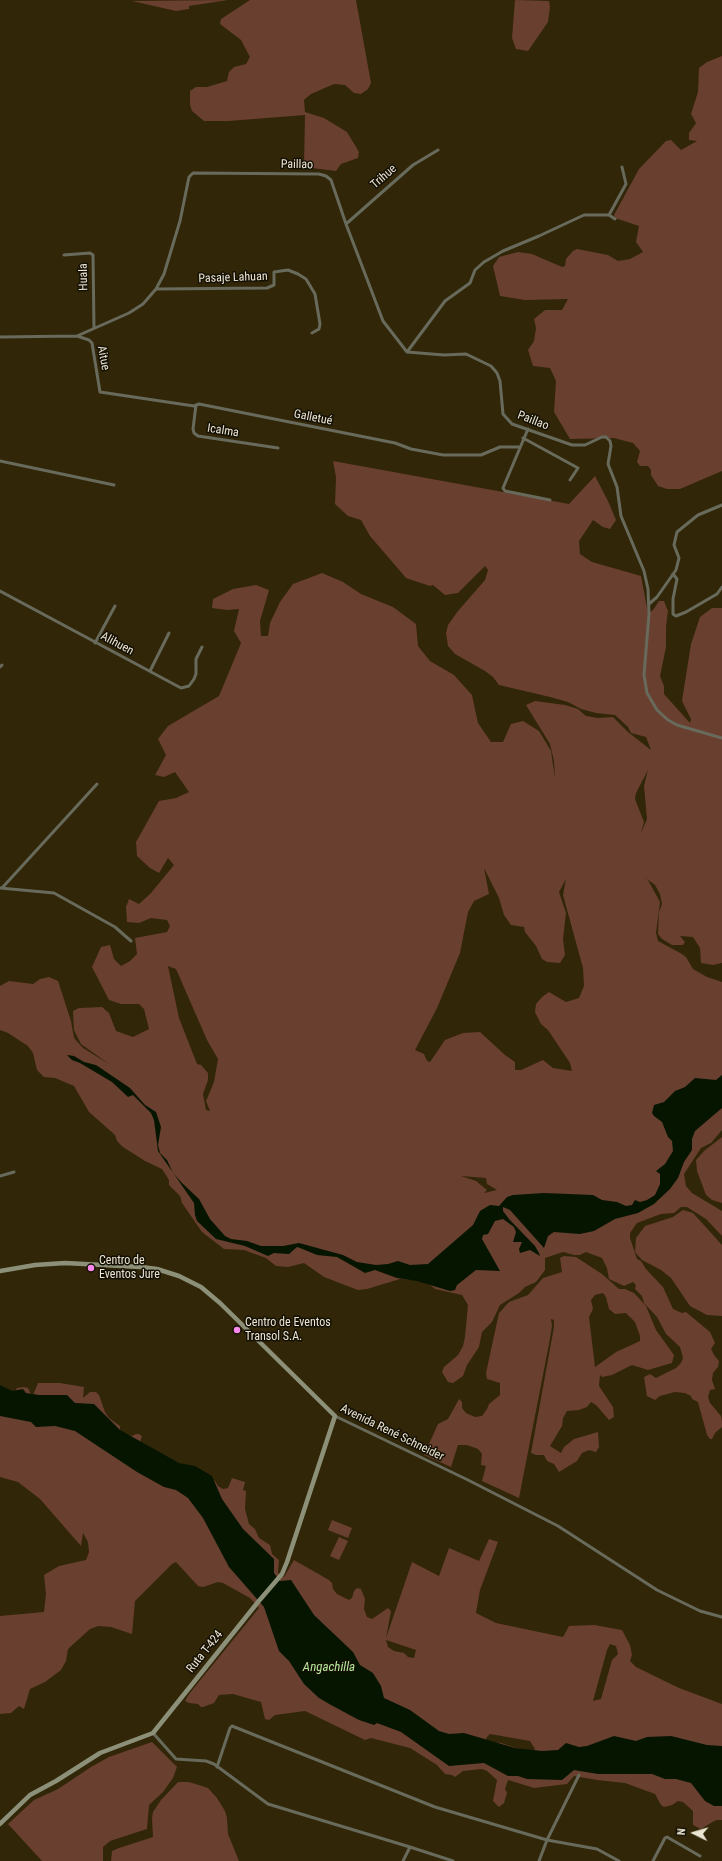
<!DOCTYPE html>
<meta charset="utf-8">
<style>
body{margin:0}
#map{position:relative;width:722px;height:1861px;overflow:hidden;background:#312607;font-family:"Roboto Condensed",sans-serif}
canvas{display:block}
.north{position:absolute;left:674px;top:1813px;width:40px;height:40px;-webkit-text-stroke:3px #141004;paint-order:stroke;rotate:275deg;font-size:11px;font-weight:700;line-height:16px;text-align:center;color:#ebe5d4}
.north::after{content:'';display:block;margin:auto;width:14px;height:18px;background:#ebe5d4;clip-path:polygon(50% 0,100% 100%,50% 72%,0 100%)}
</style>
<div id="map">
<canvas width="722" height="1861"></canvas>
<div class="north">N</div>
</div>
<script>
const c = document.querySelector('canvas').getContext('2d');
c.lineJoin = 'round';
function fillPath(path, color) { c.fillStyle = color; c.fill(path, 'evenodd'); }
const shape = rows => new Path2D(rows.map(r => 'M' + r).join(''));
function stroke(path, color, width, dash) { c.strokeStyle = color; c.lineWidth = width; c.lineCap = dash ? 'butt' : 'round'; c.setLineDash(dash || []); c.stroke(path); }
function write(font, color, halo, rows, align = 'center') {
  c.font = font + ' "Roboto Condensed",sans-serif'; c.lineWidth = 3; c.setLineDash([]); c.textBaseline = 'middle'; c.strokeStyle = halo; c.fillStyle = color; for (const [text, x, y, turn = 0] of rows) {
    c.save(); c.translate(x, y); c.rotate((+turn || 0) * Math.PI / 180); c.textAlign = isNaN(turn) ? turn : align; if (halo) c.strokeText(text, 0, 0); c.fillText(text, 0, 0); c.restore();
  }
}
fillPath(shape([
 [228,0,189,6,189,9,176,11,132,1],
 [250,0,356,0,371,83,368,89,361,94,354,93,345,85,334,84,311,94,304,100,305,112,324,118,347,132,359,152,358,158,341,164,336,171,304,167,305,115,229,121,204,121,192,111,190,105,190,91,196,87,207,87,227,81,229,72,234,67,246,64,250,57,241,40,220,24,221,19],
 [515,0,549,1,550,7,548,22,528,51,516,49,512,38],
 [722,56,722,471,680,489,667,489,658,486,651,475,651,470,648,466,640,466,637,462,640,451,633,443,614,438,570,439,554,412,556,381,550,368,533,366,528,350,534,341,536,328,534,319,545,310,562,310,568,299,525,300,500,296,493,266,499,257,518,252,532,254,562,267,565,266,566,259,573,251,577,249,608,255,618,261,630,259,643,252,636,242,639,226,615,218,614,215,639,169,666,141,671,140,681,150,697,141,689,140,689,133,696,123,691,114,698,92,699,68,707,62],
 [333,461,569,504,595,476,608,501,616,520,610,529,603,527,593,520,579,541,580,554,592,562,641,576,648,613,653,610,659,601,664,601,668,611,666,627,666,647,660,676,664,686,664,694,690,723,691,719,682,701,691,644,700,617,712,608,722,608,722,963,713,965,701,963,700,948,693,937,680,936,685,942,683,945,672,945,662,939,658,934,659,912,662,904,660,894,655,885,643,876,648,880,660,902,656,933,658,941,682,954,686,957,693,969,707,977,722,982,722,1130,711,1143,701,1148,684,1174,686,1186,692,1193,722,1211,722,1236,706,1219,687,1207,681,1207,674,1213,661,1214,637,1223,630,1233,630,1238,637,1259,641,1261,646,1269,663,1287,673,1309,682,1313,686,1312,710,1332,715,1343,711,1349,714,1355,719,1361,718,1367,713,1373,712,1380,715,1389,710,1390,708,1397,710,1403,721,1416,722,1421,722,1427,715,1433,712,1439,710,1439,707,1435,698,1402,692,1399,691,1396,685,1393,675,1392,660,1396,655,1400,647,1396,644,1377,650,1374,656,1378,676,1368,681,1363,683,1358,680,1347,666,1334,657,1317,644,1303,642,1296,635,1289,636,1285,633,1282,624,1286,609,1279,607,1268,602,1258,586,1252,580,1255,574,1255,563,1252,545,1258,545,1270,536,1282,525,1287,519,1293,500,1305,492,1322,482,1332,479,1347,467,1365,463,1376,453,1383,448,1382,442,1372,444,1367,458,1355,463,1346,465,1337,468,1305,462,1295,435,1289,429,1284,418,1280,400,1279,367,1289,358,1290,324,1277,304,1263,288,1267,276,1266,266,1258,244,1250,224,1249,202,1232,182,1203,180,1196,169,1185,169,1180,162,1169,145,1161,123,1147,117,1141,115,1135,89,1112,74,1086,55,1078,44,1077,37,1070,33,1053,28,1046,8,1033,0,1030,0,986,9,981,33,984,40,979,49,977,58,981,71,1021,74,1038,83,1048,109,1064,81,1044,74,1030,73,1011,79,1008,102,1007,109,1013,116,1031,133,1037,149,1029,144,1009,139,1004,121,1004,109,1000,92,967,101,947,110,945,114,959,121,966,130,961,137,954,135,938,167,932,170,926,167,920,151,918,139,923,127,922,126,907,129,899,139,904,151,893,174,865,168,858,159,873,150,868,137,856,136,842,159,801,176,798,189,792,175,772,164,777,155,775,166,755,158,739,168,726,219,696,241,643,234,631,239,609,227,610,212,608,213,599,233,589,256,585,269,590,260,621,261,636,268,636,270,623,280,602,293,584,322,573,343,582,361,594,393,607,416,624,418,646,430,661,454,675,472,695,478,723,491,742,503,742,511,724,523,721,539,731,551,751,555,779,554,761,550,744,526,705,535,701,565,705,578,709,586,716,598,718,613,717,628,732,651,750,646,737,631,733,628,727,615,715,596,713,581,709,568,702,550,697,499,685,493,677,485,671,455,654,448,646,446,633,448,625,458,611,485,580,488,570,485,566,458,593,445,595,433,585,430,586,406,578,370,536,361,520,348,516,335,504,336,477],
 [648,770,644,786,647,819,641,833,644,822,635,799,636,793],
 [484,868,499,898,504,915,511,925,524,927,525,932,536,946,542,959,547,962,560,963,565,955,563,939,566,913,559,892,566,879,563,895,583,968,584,986,579,998,566,1002,549,992,542,997,536,1004,535,1012,541,1024,548,1030,570,1063,572,1071,553,1068,543,1060,521,1070,515,1070,515,1062,505,1055,480,1032,463,1033,445,1040,430,1062,427,1061,424,1054,415,1050,437,1008,460,953,468,912,474,901,489,894],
 [168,966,176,969,207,1040,218,1059,214,1082,206,1101,210,1111,206,1110,203,1094,208,1080,208,1073,201,1065,197,1064,179,1018],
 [461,1176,486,1178,487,1184,497,1190,484,1193,487,1190,476,1181],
 [722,1137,722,1203,712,1200,706,1195,697,1171,696,1160,704,1151],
 [683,1210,693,1213,722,1245,722,1316,707,1315,690,1306,671,1278,661,1270,642,1260,635,1252,636,1238,645,1226,673,1217],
 [564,1256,576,1257,602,1274,619,1289,625,1289,634,1293,646,1306,656,1330,674,1355,672,1363,648,1370,632,1365,612,1375,602,1377,600,1375,599,1386,613,1407,614,1417,609,1420,596,1405,591,1402,587,1407,579,1410,567,1411,563,1418,562,1426,550,1446,561,1453,564,1447,574,1439,598,1432,599,1447,596,1452,589,1450,582,1453,577,1461,559,1472,554,1464,547,1461,544,1455,536,1455,531,1453,554,1327,554,1320,551,1319,552,1326,549,1344,519,1498,482,1481,486,1466,481,1465,482,1454,478,1449,467,1445,458,1445,451,1467,424,1455,438,1424,448,1419,459,1399,462,1402,462,1408,466,1413,475,1417,482,1416,487,1409,489,1404,500,1395,500,1383,487,1379,486,1373,499,1313,509,1302,528,1295,543,1278,562,1272,560,1258],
 [603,1293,606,1297,609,1309,615,1314,626,1313,635,1322,640,1336,640,1341,616,1352,595,1367,589,1317,593,1309,591,1300,595,1295],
 [38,1383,60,1383,84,1387,83,1398,90,1392,96,1392,99,1395,105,1412,109,1418,120,1426,120,1433,132,1436,136,1434,139,1434,142,1436,140,1442,177,1463,185,1465,215,1481,218,1486,223,1489,228,1488,232,1478,245,1482,243,1490,246,1491,245,1509,249,1524,255,1529,259,1538,270,1545,272,1554,279,1560,278,1572,279,1574,284,1577,294,1560,329,1580,332,1583,333,1589,337,1594,349,1600,352,1598,354,1591,357,1588,361,1589,365,1599,364,1609,367,1617,372,1619,388,1608,391,1611,386,1638,412,1562,439,1576,449,1548,479,1561,489,1539,498,1542,480,1590,476,1613,496,1623,563,1637,569,1626,594,1625,622,1630,630,1645,632,1655,630,1661,636,1667,679,1688,722,1704,722,1820,716,1820,701,1829,693,1825,693,1811,683,1802,678,1801,672,1805,664,1807,661,1805,655,1794,625,1783,597,1780,574,1776,567,1784,534,1788,508,1780,505,1789,507,1793,504,1803,499,1807,493,1801,497,1780,487,1771,482,1769,463,1771,455,1777,452,1775,445,1774,437,1765,410,1748,371,1738,365,1740,305,1711,275,1715,269,1720,265,1719,261,1702,233,1694,219,1695,214,1703,203,1707,201,1707,198,1704,189,1703,185,1701,189,1694,259,1608,250,1598,223,1583,218,1582,203,1587,198,1586,176,1562,172,1564,135,1601,132,1634,111,1627,98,1626,90,1629,68,1649,66,1661,61,1670,45,1682,30,1689,24,1709,19,1706,11,1713,0,1714,0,1616,44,1612,46,1594,44,1575,59,1566,86,1560,89,1552,88,1542,83,1533,81,1546,40,1499,18,1482,0,1477,0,1389,14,1393,17,1388,24,1387,28,1388,31,1394,33,1395],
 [386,1640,416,1650,414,1658,408,1657,404,1653,394,1651,388,1647],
 [610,1644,616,1646,618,1654,612,1660,601,1699,593,1701,607,1650],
 [490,1734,530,1741,535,1749,533,1751,516,1748,501,1743,487,1742,486,1738],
 [332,1520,352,1528,348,1538,328,1530],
 [339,1537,348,1541,339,1560,330,1556],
 [152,1742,177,1767,173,1778,163,1792,149,1805,147,1829,110,1841,103,1847,103,1861,42,1861,8,1824,34,1800,58,1789,91,1767,109,1757],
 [178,1782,189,1782,202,1786,208,1788,217,1798,225,1811,227,1818,228,1834,239,1861,111,1861,112,1851,119,1848,153,1837,152,1818,153,1812,161,1800]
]), '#693f2f');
fillPath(shape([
 [67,1055,74,1056,84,1062,96,1065,130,1088,145,1105,156,1112,161,1127,158,1145,160,1153,167,1160,173,1173,182,1183,199,1199,210,1219,225,1236,231,1239,247,1241,261,1246,283,1246,299,1243,343,1255,357,1262,376,1265,388,1264,398,1261,410,1265,428,1264,473,1225,480,1211,490,1205,499,1206,507,1197,513,1195,544,1193,593,1195,602,1200,617,1202,626,1206,632,1205,635,1200,640,1202,647,1200,655,1195,660,1184,660,1174,656,1171,665,1164,673,1151,672,1141,668,1137,662,1122,654,1116,652,1113,654,1105,664,1102,675,1091,685,1087,695,1078,716,1080,722,1075,722,1108,695,1131,692,1139,692,1150,684,1162,678,1178,670,1189,654,1204,638,1213,615,1219,594,1231,580,1234,554,1232,548,1236,544,1248,510,1210,503,1207,503,1211,509,1219,535,1246,539,1253,540,1256,530,1250,520,1253,519,1249,522,1242,513,1242,516,1232,514,1227,503,1219,495,1221,488,1234,483,1235,482,1239,500,1271,476,1270,457,1285,455,1290,450,1291,417,1281,397,1278,375,1270,365,1273,337,1257,317,1255,300,1248,297,1247,289,1254,274,1253,268,1256,245,1246,216,1239,197,1221,195,1215,194,1203,158,1151,154,1120,151,1113,133,1095,128,1097,112,1082,80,1063,72,1060],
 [0,1385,12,1391,23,1389,26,1393,39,1395,67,1395,75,1403,94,1404,120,1430,179,1463,195,1466,212,1476,222,1499,243,1529,274,1559,274,1573,280,1581,291,1580,314,1615,353,1652,360,1665,373,1673,381,1686,384,1698,410,1710,439,1731,449,1734,464,1733,515,1748,542,1751,558,1750,566,1743,579,1747,587,1746,614,1736,636,1741,647,1737,671,1736,707,1745,722,1746,722,1806,714,1806,705,1801,691,1783,676,1779,665,1779,652,1774,598,1774,574,1770,562,1780,527,1779,518,1776,508,1776,484,1763,449,1766,401,1732,377,1723,374,1725,359,1720,331,1705,319,1698,304,1684,289,1661,279,1651,264,1607,229,1567,203,1518,188,1498,176,1490,164,1487,137,1472,75,1431,55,1426,36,1427,31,1422,0,1416]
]), '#061500');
stroke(shape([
 [609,215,615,219],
 [346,224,413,165,438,150],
 [64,255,90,253,93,255,94,328],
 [156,289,267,288,274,285,274,272,288,270,298,274,306,279,315,294,320,324,319,329,312,333],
 [77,336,89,340,92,343,100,392,194,406,199,404,395,443,411,449,443,455,481,455,500,447,520,447],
 [0,337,77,336,129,313,143,304,156,289,164,274,180,221,189,177,193,173,319,174,326,176,331,180,346,224,383,321,407,352,444,355,466,354,491,366,497,373,500,381,503,414,512,424,572,445,585,445,602,437,606,437,610,441,611,446,608,464,617,487,621,516,644,571,648,589,649,614,644,675,647,693,657,710,668,720,677,725,722,738],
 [407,352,445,301,470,283,475,270,484,262,503,251,539,236,584,215,609,215,626,184,622,167],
 [196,405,193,429,194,433,198,436,278,448],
 [528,429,503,488,505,491,550,500],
 [523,438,578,468,570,480],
 [0,461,114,485],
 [673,574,677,579,673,599,673,614,676,616,686,612,717,594,722,587],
 [0,591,181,688,189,686,194,679,196,674,196,659,202,647],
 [649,604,657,597,676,570,679,558,674,545,677,532,698,515,722,505],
 [95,643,115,606],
 [0,667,2,665],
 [150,671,169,633],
 [0,888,54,893,115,927,131,941],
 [2,888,97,784],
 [0,1176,14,1172],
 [335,1416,468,1480,558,1526,657,1590,700,1611,722,1617],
 [153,1733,176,1759,206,1761,214,1764,268,1804,410,1847,453,1861],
 [217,1767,230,1728,232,1726,435,1807,547,1840,597,1849,619,1861],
 [403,1861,410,1847],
 [539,1861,547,1840,579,1775],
 [653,1861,665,1838,667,1837,700,1856]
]), '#686a5c', 3);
stroke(shape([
 [0,1271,35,1265,65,1263,141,1267,157,1269,179,1276,201,1287,220,1303,335,1416,287,1562,282,1574,258,1602,153,1733,100,1753,56,1781,30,1795,0,1824]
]), '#8d9079', 4.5);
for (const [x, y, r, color] of [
 [91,1268,4,"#f888eb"],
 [237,1330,4,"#f888eb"]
]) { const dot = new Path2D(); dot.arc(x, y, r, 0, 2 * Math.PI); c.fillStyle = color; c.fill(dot); stroke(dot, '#141004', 1.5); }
write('12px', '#ebe5d4', '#141004', [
 ["Paillao",297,165,1],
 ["Trihue",384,177,-41],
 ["Huala",84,277,-91],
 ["Pasaje Lahuan",233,278,-2],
 ["Aitue",103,358,79],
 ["Galletué",313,418,11],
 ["Paillao",533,421,21],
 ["Icalma",223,431,9],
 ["Alihuen",117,644,28],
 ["Avenida René Schneider",392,1433,26],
 ["Ruta T-424",205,1652,-51]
]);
write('12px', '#ebe5d4', '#141004', [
 ["Centro de",99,1261],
 ["Eventos Jure",99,1275],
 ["Centro de Eventos",245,1323],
 ["Transol S.A.",245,1337]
], 'left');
write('italic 13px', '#b5e89b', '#141004', [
 ["Angachilla",329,1668]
]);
</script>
